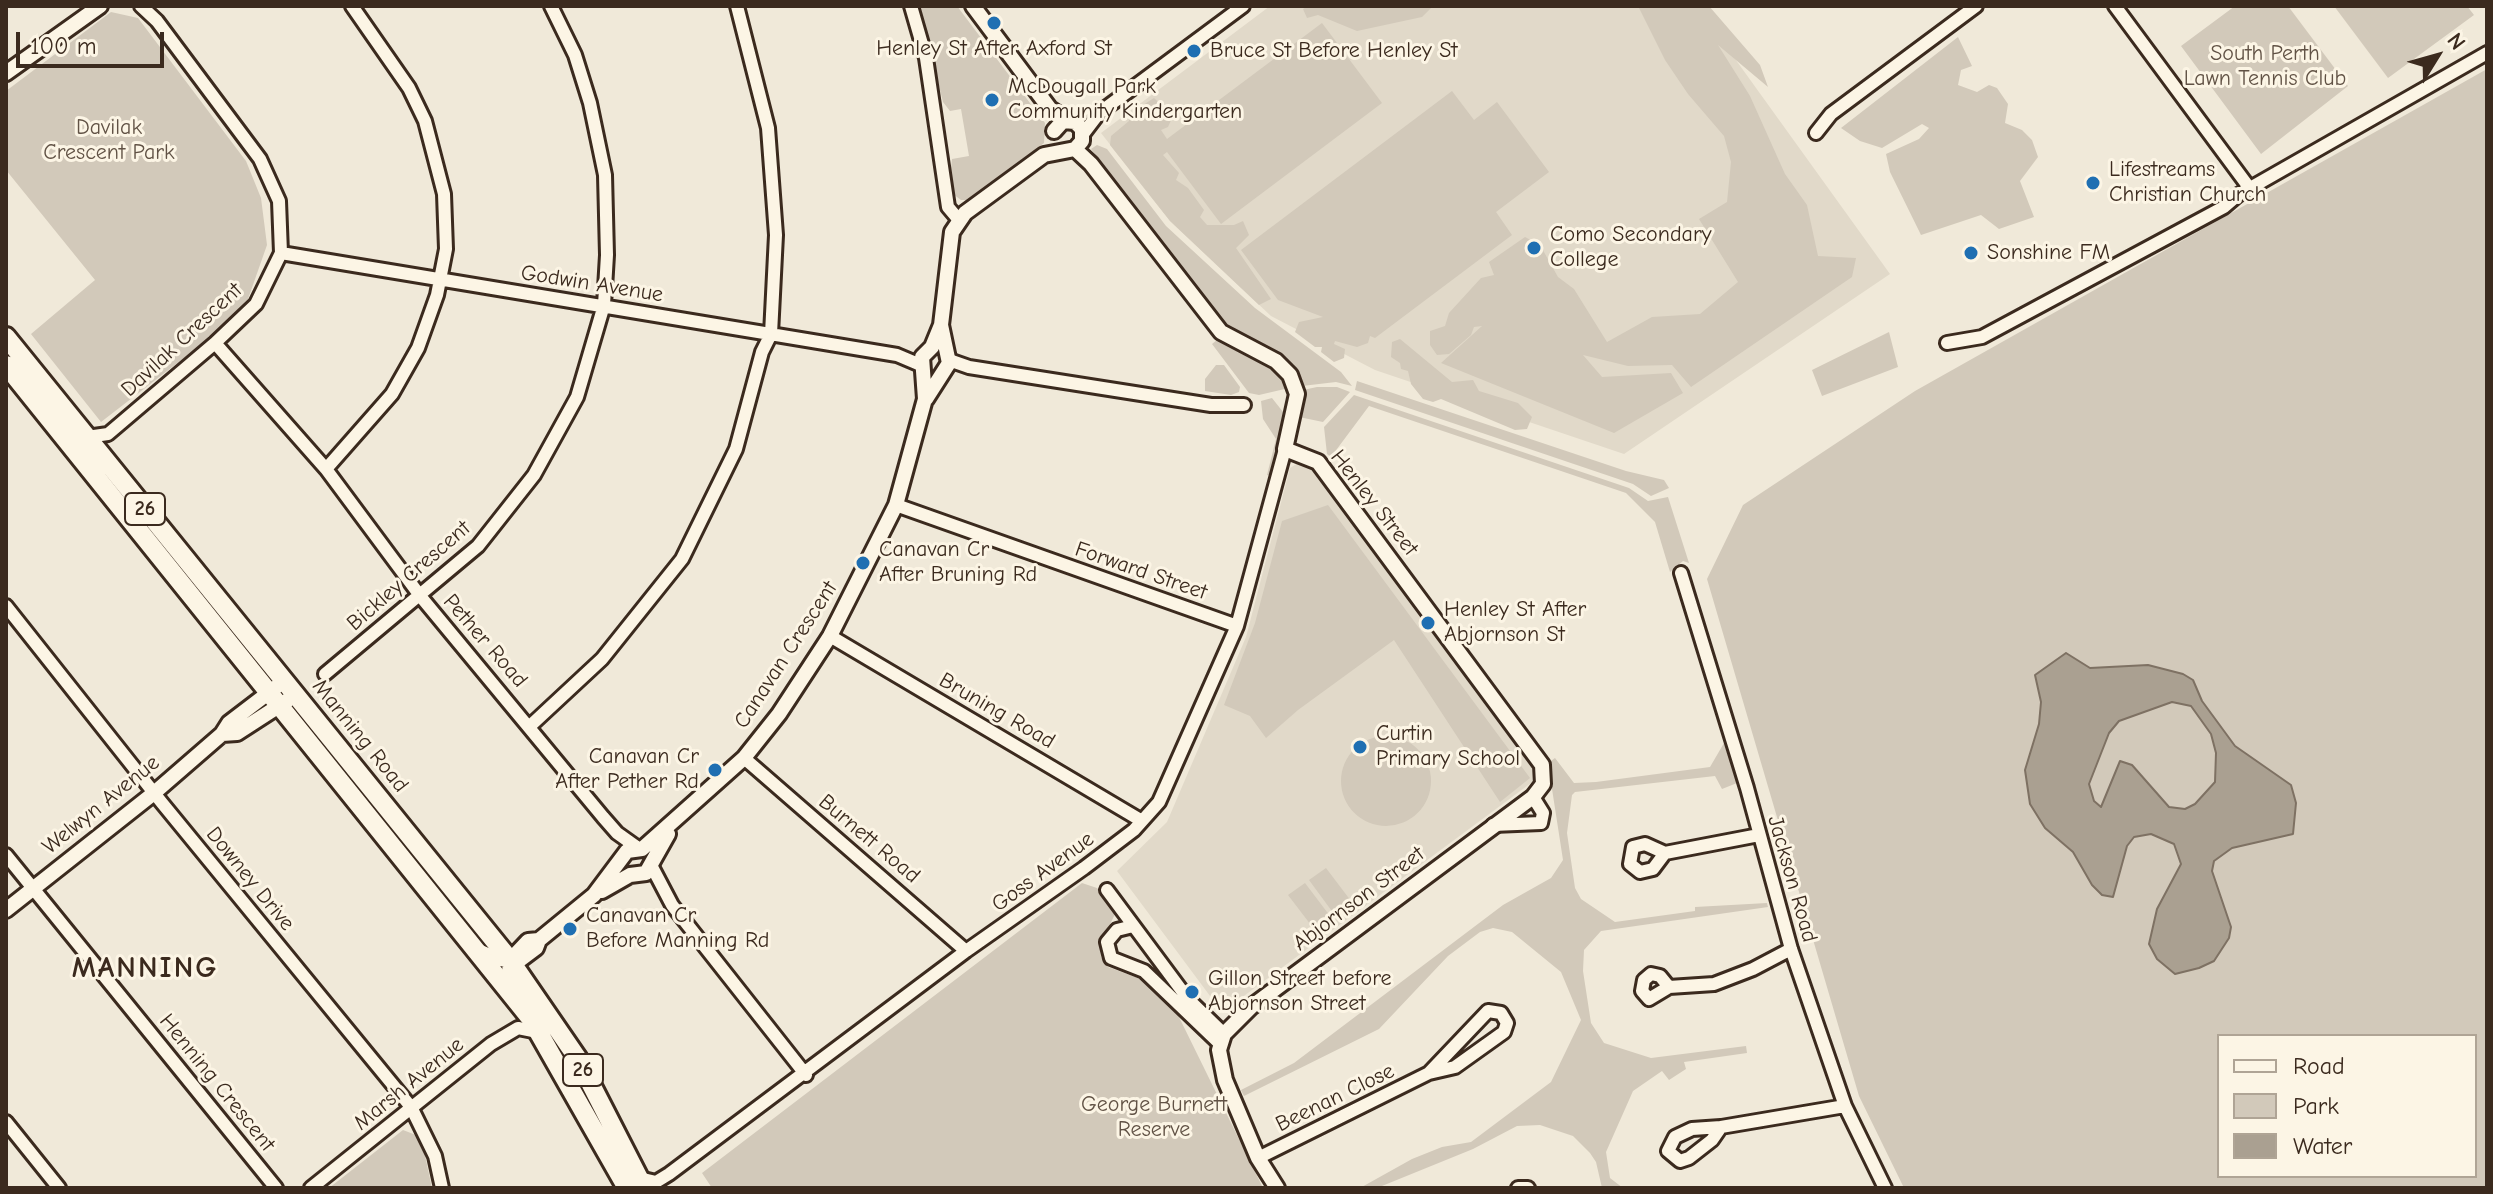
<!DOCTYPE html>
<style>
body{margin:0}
#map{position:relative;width:2493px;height:1194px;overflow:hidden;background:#f0e9d9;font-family:"Comic Neue",sans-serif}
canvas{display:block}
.frame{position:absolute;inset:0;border:8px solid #3b2a1e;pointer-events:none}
.legend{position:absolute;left:2217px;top:1034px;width:260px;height:144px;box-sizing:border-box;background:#fcf5e5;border:2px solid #afa495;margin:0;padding:10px 14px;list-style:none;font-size:24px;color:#3b2a1e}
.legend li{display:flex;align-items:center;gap:16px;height:40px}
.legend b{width:40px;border:2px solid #afa495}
.north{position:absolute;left:2397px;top:16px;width:80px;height:80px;-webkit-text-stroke:6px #fcf5e5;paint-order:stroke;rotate:53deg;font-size:22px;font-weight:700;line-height:32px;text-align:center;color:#3b2a1e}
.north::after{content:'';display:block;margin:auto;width:28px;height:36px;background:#3b2a1e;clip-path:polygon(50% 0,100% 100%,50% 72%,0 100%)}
.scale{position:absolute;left:16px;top:32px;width:148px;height:36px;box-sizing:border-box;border:4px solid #3b2a1e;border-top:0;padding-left:10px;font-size:24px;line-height:28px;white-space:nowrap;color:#3b2a1e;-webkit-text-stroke:6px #fcf5e5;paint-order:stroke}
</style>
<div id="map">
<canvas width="2493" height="1194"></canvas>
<div class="frame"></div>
<ul class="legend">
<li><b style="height:10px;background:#fcf5e5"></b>Road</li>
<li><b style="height:22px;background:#d2c9ba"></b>Park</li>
<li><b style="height:22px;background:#aaa091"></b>Water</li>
</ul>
<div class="north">N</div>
<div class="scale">100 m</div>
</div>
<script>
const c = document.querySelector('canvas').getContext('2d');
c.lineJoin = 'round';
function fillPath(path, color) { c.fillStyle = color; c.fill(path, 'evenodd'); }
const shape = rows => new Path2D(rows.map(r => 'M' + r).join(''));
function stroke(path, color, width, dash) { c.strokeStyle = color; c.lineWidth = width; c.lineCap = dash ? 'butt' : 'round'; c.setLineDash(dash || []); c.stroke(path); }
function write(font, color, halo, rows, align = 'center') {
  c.font = font + ' "Comic Neue",sans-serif'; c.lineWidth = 6; c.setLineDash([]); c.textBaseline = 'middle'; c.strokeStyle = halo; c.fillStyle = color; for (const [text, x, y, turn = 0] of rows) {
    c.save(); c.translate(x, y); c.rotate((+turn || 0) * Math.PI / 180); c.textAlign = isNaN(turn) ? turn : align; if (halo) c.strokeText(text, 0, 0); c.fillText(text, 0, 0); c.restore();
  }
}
fillPath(shape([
 [1270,6,1697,6,1890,274,1624,454,1375,370,1271,316,1170,221,1101,133],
 [1298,463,1306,464,1317,475,1534,768,1535,780,1229,1007,1216,1004,1117,871,1167,822,1246,637,1290,468]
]), '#e1d9c9');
fillPath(shape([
 [919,6,957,6,1045,123,1044,143,969,200,961,200,953,194,951,168,952,159,969,156,961,109,950,111,943,102],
 [1308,6,1433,6,1422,17,1357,31,1318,15,1307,18,1303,9],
 [1638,6,1709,6,1760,65,1768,87,1718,45,1750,96,1785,174,1807,205,1818,256,1856,258,1852,277,1691,387,1672,365,1628,366,1583,355,1602,377,1671,373,1683,393,1614,433,1441,363,1482,326,1474,327,1471,335,1449,354,1437,355,1430,345,1430,331,1445,326,1449,313,1481,278,1494,275,1489,262,1525,237,1540,245,1558,277,1574,289,1607,342,1652,317,1700,314,1738,282,1699,219,1727,202,1731,162,1724,136,1688,94,1665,60],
 [2235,6,2288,6,2348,86,2261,154,2181,46],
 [2334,6,2467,6,2474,15,2388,78],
 [111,12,138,18,246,161,261,198,267,245,248,299,211,337,101,422,31,334,95,280,6,170,6,91],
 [1322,23,1382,103,1221,224,1167,152,1163,155,1179,173,1176,180,1188,188,1204,210,1200,217,1207,225,1234,225,1243,221,1249,235,1236,248,1271,299,1259,305,1170,221,1110,145,1111,136,1129,121,1129,114,1154,98,1173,116,1168,127,1161,130,1167,139],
 [1958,37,1972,66,1961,70,1958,85,1977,92,1989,85,1997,88,2008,104,2005,123,2022,130,2032,140,2038,157,2020,181,2034,217,1999,229,1981,215,1921,235,1890,172,1886,154,1919,139,1929,128,1922,124,1882,148,1860,141,1841,128],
 [2487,69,2487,1188,1904,1188,1859,1096,1707,579,1743,505,1915,391],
 [2219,1036,2475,1036,2475,1176,2219,1176],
 [1452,91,1474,120,1497,102,1549,172,1496,212,1512,235,1375,338,1370,336,1368,343,1357,347,1335,341,1334,344,1345,349,1344,358,1334,362,1321,352,1322,347,1315,347,1295,332,1299,322,1323,317,1278,300,1241,250],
 [1097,145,1107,149,1166,226,1255,308,1341,372,1352,386,1336,382,1302,386,1284,359,1235,336,1218,320,1091,149],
 [1889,332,1898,367,1822,396,1812,370],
 [1400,339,1452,382,1473,380,1479,391,1518,403,1532,417,1527,429,1515,430,1441,399,1433,402,1423,399,1411,384,1408,371,1401,369,1400,363,1391,357,1392,342],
 [1217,340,1271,365,1289,388,1259,395,1249,393,1212,344],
 [1216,365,1224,365,1240,387,1239,392,1231,395,1205,391,1205,379],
 [1357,381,1626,471,1664,480,1669,488,1651,496,1633,484,1355,390],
 [1317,387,1337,387,1350,392,1323,422,1299,417,1303,390],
 [1354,395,1629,488,1648,501,1668,497,1689,563,1683,561,1670,572,1655,522,1626,493,1369,406,1331,457,1327,454,1324,427],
 [1272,398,1287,417,1274,477,1267,475,1276,439,1263,419,1261,401],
 [1328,505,1530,778,1500,802,1394,640,1298,710,1266,738,1250,716,1224,705,1255,623,1282,521],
 '1341 781a45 45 0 1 1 90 0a45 45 0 1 1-90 0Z',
 [1724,743,1737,783,1722,789,1715,776,1575,792,1572,795,1567,833,1575,888,1581,899,1615,922,1695,911,1695,907,1767,903,1768,907,1601,931,1584,950,1583,971,1591,1023,1604,1043,1651,1058,1746,1046,1747,1053,1684,1062,1686,1069,1669,1080,1662,1071,1633,1091,1606,1152,1610,1178,1623,1188,1602,1188,1596,1162,1590,1153,1573,1136,1540,1125,1517,1126,1473,1149,1377,1188,1360,1188,1412,1159,1442,1147,1471,1142,1551,1082,1581,1020,1561,972,1512,932,1493,928,1480,932,1448,956,1379,1029,1244,1096,1241,1090,1294,1063,1503,905,1551,878,1563,860,1548,763,1555,758,1574,783,1596,782,1710,767],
 [1326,868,1351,901,1334,914,1309,880],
 [1082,883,1097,888,1115,914,1100,945,1101,957,1108,967,1146,981,1178,1015,1263,1188,712,1188,702,1173],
 [1305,883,1330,916,1314,929,1288,895],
 [403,1130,421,1137,432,1188,329,1188]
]), '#d2c9ba');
const water = shape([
 [2066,653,2090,668,2148,665,2183,674,2193,680,2202,701,2235,746,2291,785,2296,803,2293,834,2232,848,2214,861,2212,871,2231,927,2229,938,2214,961,2199,968,2175,974,2157,959,2149,944,2157,909,2181,864,2174,844,2151,834,2134,837,2127,846,2113,897,2102,895,2092,885,2073,852,2045,828,2030,804,2025,770,2039,724,2041,702,2035,675,2066,653],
 [2172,702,2191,706,2211,734,2216,753,2215,782,2195,804,2185,809,2169,807,2132,765,2120,761,2101,807,2094,801,2089,784,2109,733,2119,721,2172,702]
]);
fillPath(water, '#aaa091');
stroke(water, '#7e7163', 2);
const minor = shape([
 [911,6,926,58,948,207,959,220],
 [2115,6,2251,190],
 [1816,133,1831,114,1976,6],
 [1083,134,1099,113,1243,6],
 [281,253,897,355,923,366],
 [215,343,326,469,421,597,603,817,617,833,638,848],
 [1947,343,1982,337,2224,207,2238,195,2487,53],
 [949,360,969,367,1211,405,1244,405],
 [87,437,108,434,215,343,256,304,281,253,279,201,260,159,157,21,141,6],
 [326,469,392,394,418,348,437,295,446,249,444,194,425,121,409,88,352,6],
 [896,505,1237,626],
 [1681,573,1747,788,1791,949,1845,1106,1885,1188],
 [6,606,162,803,411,1107,435,1156,442,1188],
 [830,636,1142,821],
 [325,674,478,546,534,475,577,397,604,305,607,255,605,175,590,103,575,55,551,6],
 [530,726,602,659,682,559,736,449,762,352,771,334,776,235,768,128,737,6],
 [744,758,966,951],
 [1493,825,1541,823,1543,813,1533,797],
 [1665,853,1653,869,1640,872,1630,864,1633,847,1645,844,1665,853,1759,835],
 [6,855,276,1188],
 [651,865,672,905,806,1075],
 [1107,890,1188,999,1224,1034],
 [1133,926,1117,930,1107,942,1111,958,1144,971,1219,1043],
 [1669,987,1660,976,1651,974,1644,980,1642,991,1649,999,1669,987,1714,984,1753,969,1791,949],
 [6,1122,59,1188],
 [1721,1127,1712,1140,1689,1158,1680,1161,1668,1151,1675,1137,1692,1129,1721,1127,1845,1106],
 [1258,1158,1429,1073,1455,1067,1504,1032,1507,1023,1501,1013,1488,1011,1429,1073],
 [639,1178,656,1182,669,1174,966,951,1084,868,1134,830,1159,802,1237,626,1285,449],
 [311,1188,491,1044,518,1028,538,1032],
 [1518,1188,1528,1188]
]);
const tertiary = shape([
 [973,6,1050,109,1067,120],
 [6,73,100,6],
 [1075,149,1091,164,1221,332,1276,361,1290,375,1297,394,1285,449,1318,462,1542,765,1543,784,1533,797,1251,1007,1224,1034,1219,1050,1225,1080,1258,1158,1277,1188],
 [926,399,949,363,941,325,952,232,965,213,1044,155,1075,149,1082,141,1082,129,1075,122,1063,121,1054,131],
 [222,734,237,733,288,700],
 [602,891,630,875,646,873,668,834],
 [6,910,154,793,222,734,229,723,284,681],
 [478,951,496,959,520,960,536,948,539,940,594,895,627,851,642,849,744,758,779,714,830,636,896,505,925,399,922,357,932,347,941,325],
 [522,994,509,974,510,960,528,941,539,940]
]);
const primary = shape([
 [6,337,510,960,578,1059,644,1188],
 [6,365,531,1019,627,1188]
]);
stroke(minor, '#3b2a1e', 18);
stroke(tertiary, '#3b2a1e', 20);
stroke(primary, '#3b2a1e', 24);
stroke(minor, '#fcf5e5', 12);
stroke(tertiary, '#fcf5e5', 14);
stroke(primary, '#fcf5e5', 18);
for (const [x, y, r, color] of [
 [994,23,8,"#1f6fb2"],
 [1194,51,8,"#1f6fb2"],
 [992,100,8,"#1f6fb2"],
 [2093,183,8,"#1f6fb2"],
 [1534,248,8,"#1f6fb2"],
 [1971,253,8,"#1f6fb2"],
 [863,563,8,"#1f6fb2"],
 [1428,623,8,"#1f6fb2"],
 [1360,747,8,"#1f6fb2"],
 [715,770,8,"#1f6fb2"],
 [570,929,8,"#1f6fb2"],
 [1192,992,8,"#1f6fb2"]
]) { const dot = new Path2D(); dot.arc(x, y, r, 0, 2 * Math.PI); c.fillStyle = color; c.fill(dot); stroke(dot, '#fcf5e5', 3); }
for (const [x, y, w] of [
 [145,509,40],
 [583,1070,40]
]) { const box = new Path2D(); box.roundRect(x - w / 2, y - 16, w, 32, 6); c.fillStyle = '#fcf5e5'; c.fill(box); stroke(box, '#3b2a1e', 2); }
write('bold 20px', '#3b2a1e', null, [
 ["26",145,509],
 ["26",583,1070]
]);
write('22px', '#3b2a1e', '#fcf5e5', [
 ["Henley St After Axford St",994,49,"center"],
 ["Bruce St Before Henley St",1210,51],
 ["McDougall Park",1008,87],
 ["Community Kindergarten",1008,112],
 ["Lifestreams",2109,170],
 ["Christian Church",2109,195],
 ["Como Secondary",1550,235],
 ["College",1550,260],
 ["Sonshine FM",1987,253],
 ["Canavan Cr",879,550],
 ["After Bruning Rd",879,575],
 ["Henley St After",1444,610],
 ["Abjornson St",1444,635],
 ["Curtin",1376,734],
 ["Primary School",1376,759],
 ["Canavan Cr",699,757,"right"],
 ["After Pether Rd",699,782,"right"],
 ["Canavan Cr",586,916],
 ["Before Manning Rd",586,941],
 ["Gillon Street before",1208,979],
 ["Abjornson Street",1208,1004]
], 'left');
write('22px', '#615245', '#fcf5e5', [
 ["South Perth",2265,54],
 ["Lawn Tennis Club",2265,79],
 ["Davilak",109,128],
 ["Crescent Park",109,153],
 ["George Burnett",1154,1105],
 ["Reserve",1154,1130]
]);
write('22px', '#3b2a1e', '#fcf5e5', [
 ["Godwin Avenue",592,284,9],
 ["Davilak Crescent",182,340,-43],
 ["Henley Street",1374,503,52],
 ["Forward Street",1141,571,19],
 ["Bickley Crescent",409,576,-41],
 ["Pether Road",485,641,49],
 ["Canavan Crescent",786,655,-57],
 ["Bruning Road",997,711,30],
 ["Manning Road",360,736,51],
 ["Welwyn Avenue",101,805,-39],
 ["Burnett Road",869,839,40],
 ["Goss Avenue",1043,872,-36],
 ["Downey Drive",250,879,51],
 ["Jackson Road",1792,879,74],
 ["Abjornson Street",1359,899,-37],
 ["Henning Crescent",217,1083,51],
 ["Marsh Avenue",409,1084,-39],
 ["Beenan Close",1335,1098,-26]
]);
c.letterSpacing = '2px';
write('bold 30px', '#3b2a1e', '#fcf5e5', [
 ["MANNING",145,969]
]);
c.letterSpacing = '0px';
</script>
